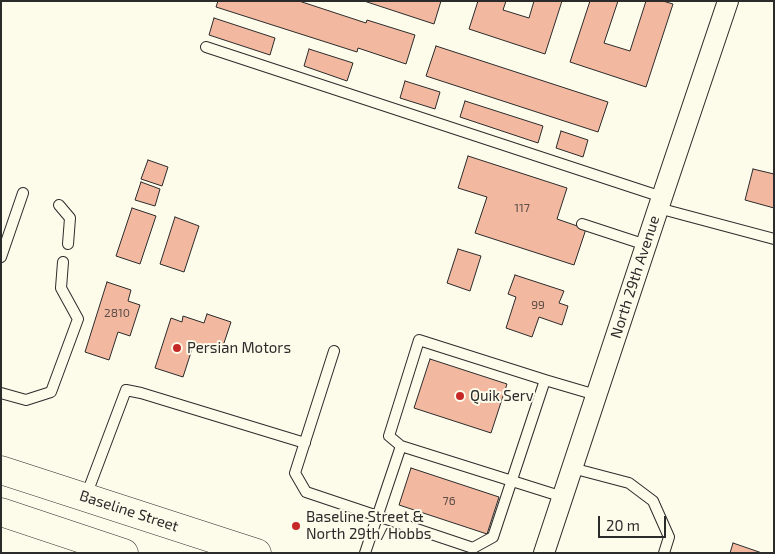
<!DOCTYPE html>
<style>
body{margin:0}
#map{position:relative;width:775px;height:554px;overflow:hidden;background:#fdfbea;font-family:"Exo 2",sans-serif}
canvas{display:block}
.frame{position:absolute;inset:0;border:2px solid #2b2b2b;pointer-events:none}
.scale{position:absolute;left:598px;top:516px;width:68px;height:22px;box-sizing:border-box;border:2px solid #2b2b2b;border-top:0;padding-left:6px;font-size:15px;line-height:18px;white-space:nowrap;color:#2b2b2b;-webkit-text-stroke:4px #fdfbea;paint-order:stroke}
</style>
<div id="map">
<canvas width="775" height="554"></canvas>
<div class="frame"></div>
<div class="scale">20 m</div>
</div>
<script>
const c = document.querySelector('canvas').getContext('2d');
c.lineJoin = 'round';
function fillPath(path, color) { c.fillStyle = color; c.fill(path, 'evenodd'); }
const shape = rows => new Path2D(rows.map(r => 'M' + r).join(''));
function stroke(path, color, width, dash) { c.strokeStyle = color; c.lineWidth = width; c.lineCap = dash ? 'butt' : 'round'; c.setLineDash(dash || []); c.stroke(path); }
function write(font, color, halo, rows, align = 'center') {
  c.font = font + ' "Exo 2",sans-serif'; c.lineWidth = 4; c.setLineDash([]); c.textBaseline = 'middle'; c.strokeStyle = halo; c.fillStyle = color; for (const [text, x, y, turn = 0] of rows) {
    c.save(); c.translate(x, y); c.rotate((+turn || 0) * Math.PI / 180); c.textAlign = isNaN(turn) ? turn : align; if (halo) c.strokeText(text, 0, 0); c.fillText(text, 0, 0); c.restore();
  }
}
const building = shape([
 [218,1,299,1,366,23,367,20,415,35,406,64,358,48,357,52,216,7,218,1],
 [364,1,441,1,434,24,364,1],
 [478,1,506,1,503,10,529,18,534,1,562,1,545,54,469,29,478,1],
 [590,1,618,1,604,43,630,51,646,1,663,1,673,4,646,87,570,62,590,1],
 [214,18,275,38,270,55,209,35,214,18],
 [436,46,608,102,598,132,426,76,436,46],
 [309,49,353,63,347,81,304,66,309,49],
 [405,81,440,92,435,109,400,98,405,81],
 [465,101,543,126,538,143,460,117,465,101],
 [561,131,588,140,583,157,556,148,561,131],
 [468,156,567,188,557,219,586,229,574,265,475,233,487,197,458,188,468,156],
 [148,160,168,167,162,186,141,179,148,160],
 [753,169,774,174,774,208,745,200,753,169],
 [141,182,160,189,155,206,135,200,141,182],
 [132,208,156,216,140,264,116,256,132,208],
 [175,217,199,226,184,272,160,264,175,217],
 [458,249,481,256,470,291,447,283,458,249],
 [515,275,564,291,559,303,568,306,562,325,539,317,532,337,506,328,516,297,508,294,515,275],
 [107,282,131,290,128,301,140,305,130,336,118,332,109,360,85,352,107,282],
 [207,314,231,322,221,352,194,343,183,377,155,368,171,318,182,322,183,316,204,323,207,314],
 [430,359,507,384,491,433,414,408,430,359],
 [411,468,499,497,487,534,399,505,411,468],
 [733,543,762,553,730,553,733,543]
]);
fillPath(building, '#f2b8a0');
stroke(building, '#2b2b2b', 1);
const lane = shape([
 [206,47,662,197],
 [59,205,70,218,68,244],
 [658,208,774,239],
 [582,224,646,245],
 [1,257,23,193],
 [334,351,295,473,306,492,473,548,493,537,545,380,419,340,389,436,401,446],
 [545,380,596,395],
 [1,393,26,400,51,392,78,319,61,288,63,262],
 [572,468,629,483,653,501,669,537,664,553],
 [86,496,126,390,141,393,305,443],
 [365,553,401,446,563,497]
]);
const street = shape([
 [544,553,662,197,728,1]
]);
const highway = shape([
 [1,470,257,553],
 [1,512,124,553]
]);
stroke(lane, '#2b2b2b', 12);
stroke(street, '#2b2b2b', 22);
stroke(highway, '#2b2b2b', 29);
stroke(lane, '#fdfbea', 10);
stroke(street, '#fdfbea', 20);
stroke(highway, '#fdfbea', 28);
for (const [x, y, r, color] of [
 [177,348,5,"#c62828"],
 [460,396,5,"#c62828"],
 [296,526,5,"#c62828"]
]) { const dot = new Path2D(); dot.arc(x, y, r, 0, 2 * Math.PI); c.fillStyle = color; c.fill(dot); stroke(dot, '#fdfbea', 2); }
write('12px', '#5d4e48', null, [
 ["117",522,208],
 ["99",538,305],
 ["2810",117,313],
 ["76",449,501]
]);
write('15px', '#2b2b2b', '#fdfbea', [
 ["North 29th Avenue",635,277,-72],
 ["Baseline Street",129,511,18]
]);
write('15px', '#2b2b2b', '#fdfbea', [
 ["Persian Motors",187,348],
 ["Quik Serv",470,396],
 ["Baseline Street &",306,517],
 ["North 29th/Hobbs",306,534]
], 'left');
</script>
